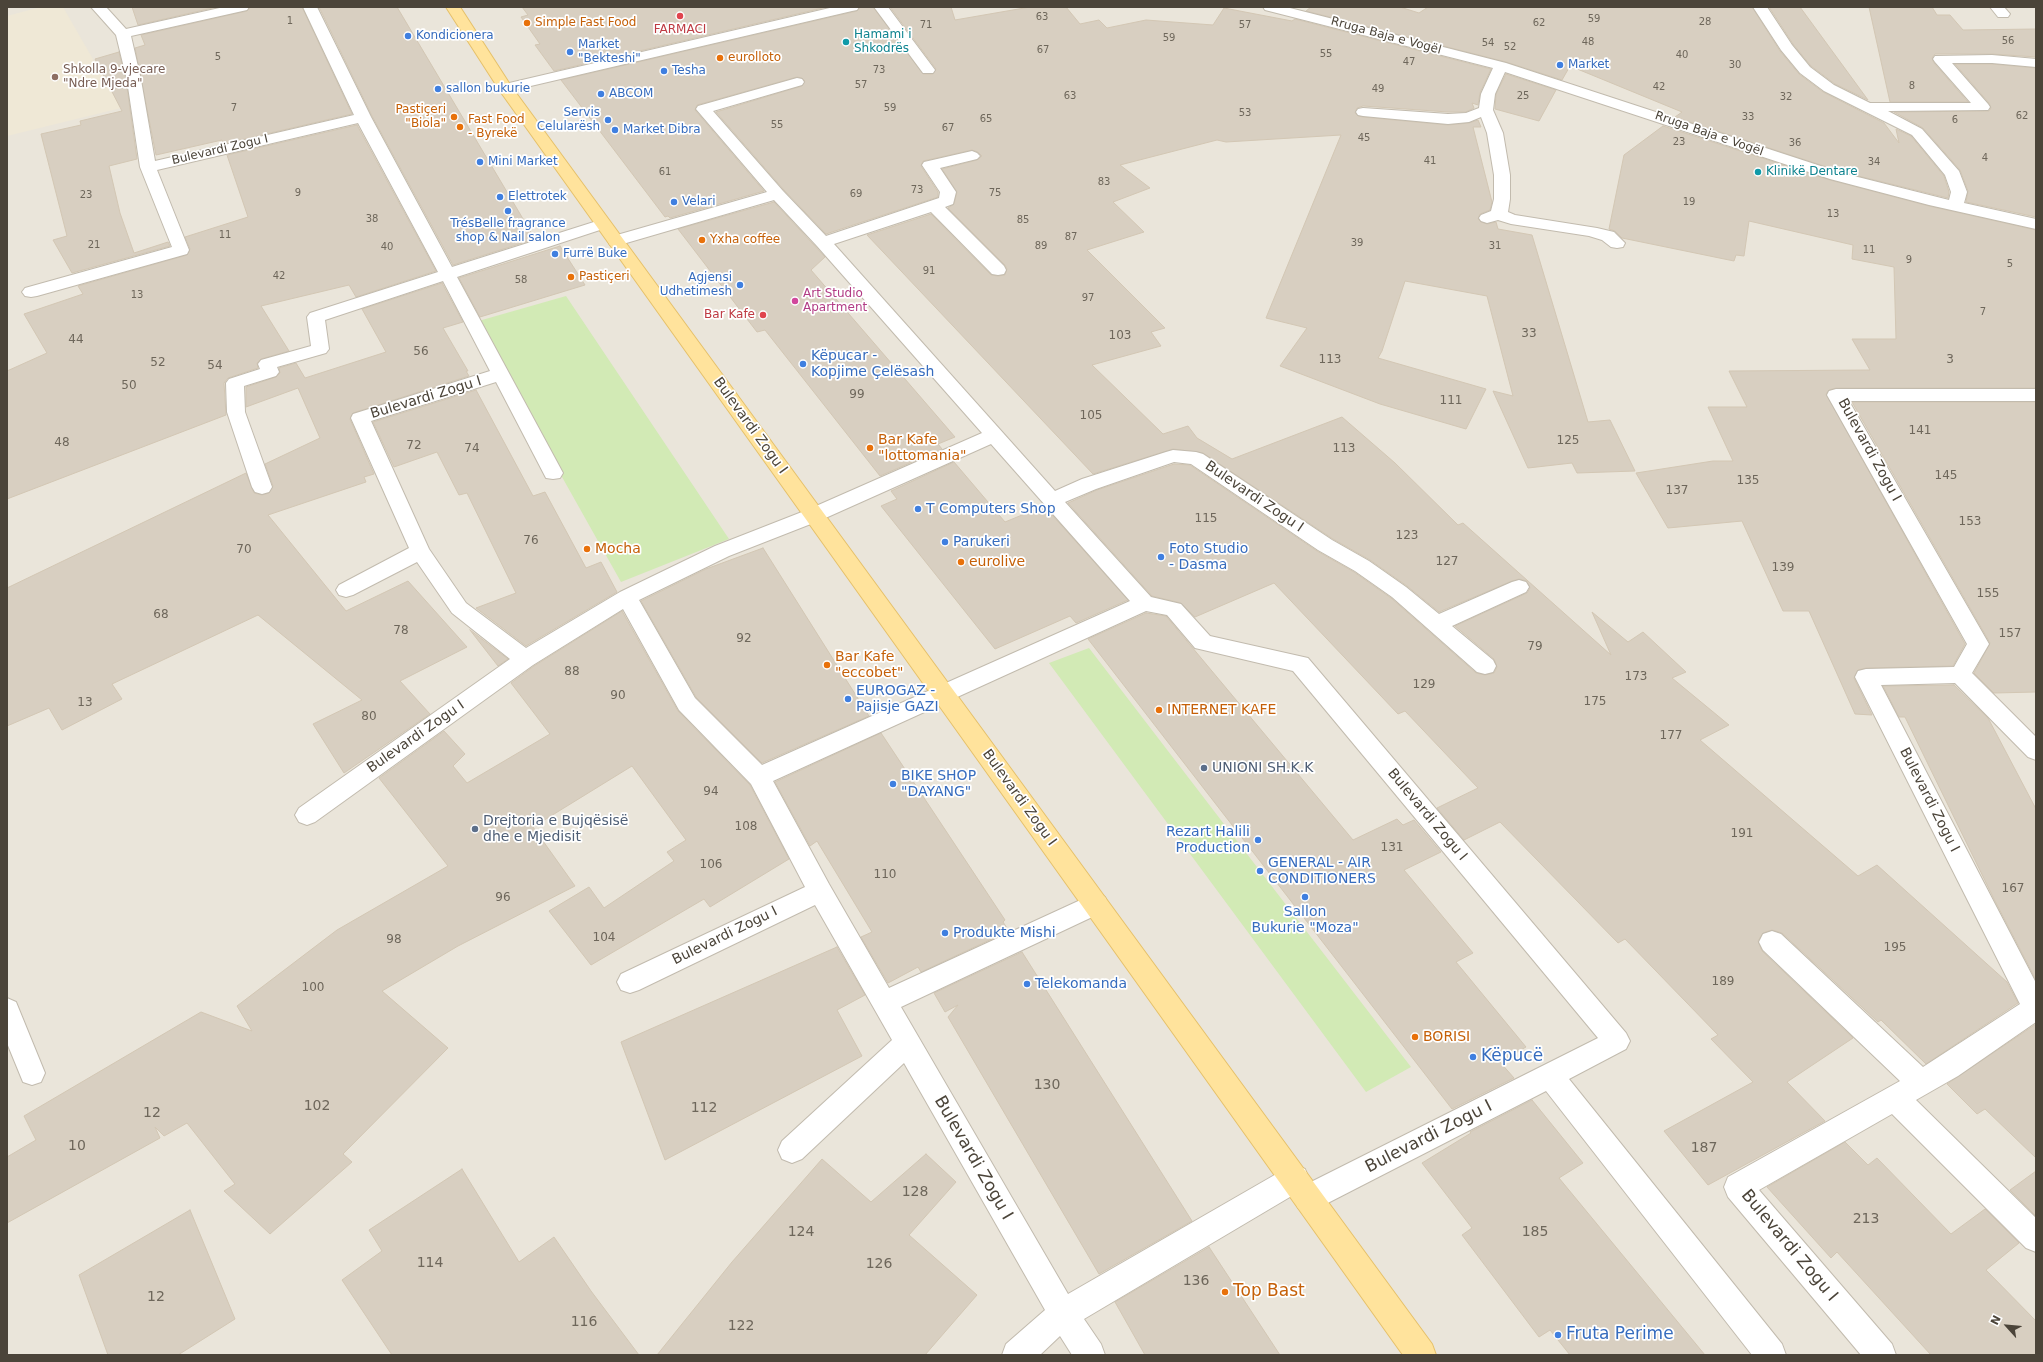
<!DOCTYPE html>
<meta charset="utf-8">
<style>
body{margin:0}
#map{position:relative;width:2043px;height:1362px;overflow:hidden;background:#f6f3ec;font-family:"DejaVu Sans",sans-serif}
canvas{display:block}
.frame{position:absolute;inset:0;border:8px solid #4b4439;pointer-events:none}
.north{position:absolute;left:1987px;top:1306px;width:40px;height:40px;-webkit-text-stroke:3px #fff;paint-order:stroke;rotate:297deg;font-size:11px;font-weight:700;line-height:16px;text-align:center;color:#4b4439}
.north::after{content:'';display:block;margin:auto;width:14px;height:18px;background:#4b4439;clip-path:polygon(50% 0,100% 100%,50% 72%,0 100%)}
</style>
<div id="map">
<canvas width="2043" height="1362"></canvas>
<div class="frame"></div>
<div class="north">N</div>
</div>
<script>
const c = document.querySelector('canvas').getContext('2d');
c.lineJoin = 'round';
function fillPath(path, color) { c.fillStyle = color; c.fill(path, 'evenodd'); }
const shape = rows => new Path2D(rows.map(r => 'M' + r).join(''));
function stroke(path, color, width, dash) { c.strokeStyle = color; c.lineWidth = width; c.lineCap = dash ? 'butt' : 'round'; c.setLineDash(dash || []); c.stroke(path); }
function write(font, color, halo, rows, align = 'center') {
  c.font = font + ' "DejaVu Sans",sans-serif'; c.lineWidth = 3.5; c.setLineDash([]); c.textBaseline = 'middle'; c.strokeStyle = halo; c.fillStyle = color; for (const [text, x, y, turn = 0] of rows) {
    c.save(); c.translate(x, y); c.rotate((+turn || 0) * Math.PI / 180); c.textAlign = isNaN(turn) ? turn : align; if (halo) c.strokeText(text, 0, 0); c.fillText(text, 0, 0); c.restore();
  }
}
fillPath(shape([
 [7,7,2036,7,2036,1355,7,1355]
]), '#eae5da');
fillPath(shape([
 [41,7,63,7,121,108,7,136,7,16]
]), '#efe8d6');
fillPath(shape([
 [566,296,729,539,621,582,475,322],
 [1089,648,1260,871,1411,1067,1366,1092,1049,663]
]), '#d2eab5');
const building = shape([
 [132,7,217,7,138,25,132,7],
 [250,7,302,7,352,114,223,144,222,140,156,155,135,48,145,45,141,35,247,11,250,7],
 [319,7,397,7,535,239,453,265,372,116,319,7],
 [522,7,827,7,554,71,535,45,540,44,521,17,528,15,522,7],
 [860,7,873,7,923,74,933,74,936,69,890,7,951,7,955,20,1030,7,1066,7,1080,24,1099,20,1107,28,1146,20,1213,25,1224,8,1292,21,1295,19,1491,69,1480,93,1478,105,1472,103,1474,108,1466,112,1448,112,1363,106,1357,108,1355,113,1358,116,1363,117,1448,125,1469,123,1478,120,1481,127,1473,127,1492,202,1490,210,1480,214,1478,219,1481,222,1487,224,1496,222,1498,229,1532,235,1588,422,1610,420,1635,471,1577,473,1572,463,1528,468,1493,391,1513,396,1487,296,1405,281,1382,351,1378,358,1486,389,1466,429,1380,404,1280,366,1307,328,1266,318,1341,135,1226,142,1217,140,1120,165,1150,188,1113,202,1144,232,1087,250,1165,328,1151,332,1161,346,1092,365,1163,434,1188,426,1197,438,1232,459,1342,417,1395,463,1458,525,1463,523,1611,655,1592,612,1628,642,1643,632,1686,672,1672,678,1729,725,1700,740,1858,876,1877,865,2007,982,2018,1003,1926,1064,1881,1020,1878,1022,1782,933,1772,930,1763,933,1758,941,1762,951,1853,1038,1787,1082,1825,1121,1708,1185,1664,1131,1753,1082,1711,1039,1718,1035,1625,939,1618,943,1500,822,1464,840,1437,808,1478,788,1405,711,1398,714,1274,583,1195,617,1181,603,1152,596,1068,503,1097,490,1174,464,1190,465,1317,551,1354,572,1391,598,1476,673,1485,675,1494,673,1497,667,1494,659,1455,626,1527,593,1530,588,1527,581,1519,579,1512,581,1439,612,1407,586,1370,560,1333,539,1203,453,1173,449,1093,474,867,235,931,214,991,275,998,276,1005,275,1007,269,1005,265,948,208,954,204,957,192,942,169,977,160,982,156,978,152,972,150,923,161,921,166,938,192,938,197,826,234,784,190,716,112,802,86,805,81,802,78,797,77,697,105,695,110,764,191,670,218,668,216,665,217,561,80,857,11,860,7],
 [1311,7,1400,7,1419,13,1428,7,1752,7,1780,51,1799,74,1823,92,1884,123,1899,143,1896,129,1911,136,1944,176,1949,192,1948,198,1842,172,1675,117,1682,112,1570,66,1562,80,1506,62,1306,11,1311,7],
 [1769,7,1800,7,1868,100,1835,84,1811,66,1793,44,1769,7],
 [1869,7,1932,7,1937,15,1950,15,1963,30,2036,29,2036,57,1992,54,1935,54,1932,58,1934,63,1968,102,1890,102,1869,7],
 [119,52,126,80,137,159,109,166,120,213,134,253,168,242,170,246,72,273,53,240,67,236,41,134,81,125,80,121,122,111,95,59,119,52],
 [1955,64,1992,64,2036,68,2036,217,1966,202,1968,191,1960,170,1923,128,1894,112,1989,111,1991,108,1989,103,1955,64],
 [1506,74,1556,90,1539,121,1495,109,1496,94,1506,74],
 [357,125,436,271,356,297,349,285,261,306,289,351,261,359,257,363,258,368,228,378,224,383,226,415,7,499,7,371,47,353,24,314,83,294,78,286,187,255,190,249,185,237,248,217,227,155,357,125],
 [1663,126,1830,180,1929,206,2036,230,2036,388,1836,388,1829,390,1826,394,1965,644,1953,666,1866,668,1858,670,1854,678,1872,715,1855,714,1809,611,1783,611,1742,521,1668,528,1636,473,1713,461,1733,461,1708,407,1747,407,1729,371,1870,370,1852,339,1896,339,1894,267,1852,259,1853,245,1749,221,1744,256,1736,255,1734,261,1622,238,1615,231,1609,229,1624,155,1663,126],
 [774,202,825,257,811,270,955,437,938,444,942,449,880,476,765,330,757,332,678,229,774,202],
 [560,246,585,285,480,317,459,278,560,246],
 [442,283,463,322,443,328,468,371,466,371,469,376,353,413,350,419,374,474,364,477,366,482,268,515,346,611,408,581,467,647,400,681,430,714,344,773,313,724,362,700,258,615,112,684,122,699,62,730,49,708,7,726,7,588,246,473,254,493,262,495,269,493,273,486,265,464,320,438,298,388,246,407,246,387,276,377,280,373,279,368,296,363,305,378,386,352,362,309,442,283],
 [476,390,533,496,545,492,586,568,601,562,617,592,526,646,476,608,516,593,467,493,459,495,437,452,394,467,373,422,476,390],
 [1852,402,2036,402,2036,692,1994,693,1974,673,1990,643,1852,402],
 [954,462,1005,522,1044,506,1128,600,1076,623,1070,616,995,649,881,506,897,499,891,491,954,462],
 [763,548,869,716,762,763,696,697,641,601,706,569,763,548],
 [622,611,678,711,750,785,789,859,710,907,704,899,591,965,549,911,589,887,604,908,674,861,667,852,686,840,632,766,533,827,575,886,458,946,382,991,448,1048,343,1154,352,1162,270,1234,224,1191,235,1184,187,1123,164,1136,155,1127,160,1138,7,1223,7,1157,36,1140,24,1116,201,1012,252,1031,237,1006,337,930,448,866,379,778,444,731,465,754,453,766,467,783,550,734,511,683,534,666,622,611],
 [1146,613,1166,616,1353,840,1397,819,1403,825,1414,820,1441,852,1404,870,1473,953,1456,962,1526,1047,1500,1062,1514,1078,1452,1109,1088,639,1146,613],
 [470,630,508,659,498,666,470,630],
 [1954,685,1988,718,2036,809,2036,980,1994,899,1905,717,1899,717,1883,686,1954,685],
 [881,733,1005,920,1003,922,1009,931,921,972,918,967,888,983,861,937,872,932,817,841,810,846,775,782,881,733],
 [837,947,865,995,837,1010,862,1056,665,1160,621,1042,837,947],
 [1022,952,1192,1221,1099,1274,948,1017,958,1005,945,1012,934,993,1022,952],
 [2036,1024,2036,1158,1985,1109,1977,1114,1947,1084,2036,1024],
 [1532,1100,1583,1163,1559,1178,1705,1355,1570,1355,1550,1330,1539,1337,1462,1235,1472,1228,1422,1163,1471,1133,1470,1132,1532,1100],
 [1845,1142,1868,1165,1877,1158,1951,1234,1985,1209,2019,1243,1986,1270,2036,1321,2036,1355,1931,1355,1837,1252,1831,1258,1767,1187,1845,1142],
 [926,1154,956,1182,909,1235,977,1295,925,1355,657,1355,732,1262,822,1159,871,1202,926,1154],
 [462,1169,519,1262,554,1237,591,1291,639,1355,392,1355,342,1280,382,1251,369,1230,462,1169],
 [2036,1171,2036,1216,2010,1190,2036,1171],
 [190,1210,235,1319,178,1355,108,1355,79,1275,190,1210],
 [1209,1247,1280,1355,1145,1355,1115,1302,1209,1247]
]);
fillPath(building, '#d8cfc1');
stroke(building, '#d3c7b4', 1);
const minor = shape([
 [91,7,106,7,126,29,224,7,249,7,247,10,131,36,141,80,155,161,354,115,303,7,317,7,371,117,452,267,597,221,603,219,609,221,611,224,609,227,457,277,563,473,560,478,553,479,546,478,496,382,371,421,429,549,466,603,526,648,620,592,715,546,807,510,982,433,817,246,774,200,616,246,610,245,608,241,610,237,767,192,696,109,698,106,797,78,802,79,804,82,802,85,713,111,783,191,826,236,939,198,940,192,922,165,924,162,972,151,977,153,980,156,977,159,940,168,956,192,953,204,945,207,1004,266,1006,270,1004,274,998,275,992,274,931,212,834,244,1055,491,1082,479,1166,452,1173,450,1196,452,1203,454,1332,540,1369,561,1406,587,1439,614,1512,582,1519,580,1526,582,1529,587,1526,592,1452,626,1493,660,1496,666,1493,672,1485,674,1477,672,1392,597,1355,571,1318,550,1191,464,1174,462,1096,489,1065,502,1151,597,1181,604,1210,636,1308,658,1626,1033,1630,1041,1626,1049,1569,1079,1782,1344,1786,1355,1752,1355,1546,1091,1318,1208,1308,1212,1298,1208,1294,1198,1295,1194,1084,1319,1101,1344,1105,1355,1072,1355,1060,1336,1040,1355,1002,1355,1006,1344,1045,1310,904,1063,802,1159,792,1163,782,1159,778,1150,782,1141,892,1040,815,905,639,990,630,993,621,990,617,982,621,974,805,887,751,784,679,710,623,609,533,665,315,822,307,825,299,822,295,815,299,808,510,659,452,613,417,562,353,595,346,597,339,595,336,590,339,585,409,548,351,418,353,414,490,371,443,281,325,320,329,349,326,353,277,367,279,372,276,376,244,386,245,412,272,487,269,492,262,494,255,492,252,487,227,412,226,383,229,379,260,369,258,364,261,360,311,346,307,317,310,313,438,272,358,123,157,170,189,250,187,254,37,296,31,297,25,296,22,292,25,288,172,247,140,167,127,80,116,35,91,7],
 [991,444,1130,601,762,765,695,698,639,600,729,556,821,520,991,444],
 [1146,611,1167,615,1195,648,1293,671,1598,1038,1307,1184,1309,1179,1305,1169,1295,1165,1285,1169,1068,1294,901,1007,1105,911,1108,904,1105,897,1096,893,1087,897,889,988,829,884,773,781,1146,611],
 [834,7,859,7,857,10,852,11,505,92,500,91,498,88,500,85,505,84,834,7],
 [874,7,888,7,935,70,933,73,923,73,874,7],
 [1263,7,1286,7,1506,63,1842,173,1949,200,1951,192,1945,175,1912,135,1824,91,1800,73,1781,50,1753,7,1767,7,1792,45,1810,67,1834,85,1870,103,1971,103,1935,62,1933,59,1935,56,1992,55,2036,59,2036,67,1992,63,1952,63,1988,104,1990,107,1988,110,1888,111,1922,129,1959,171,1967,192,1964,203,2036,219,2036,229,1929,205,1830,179,1505,72,1495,94,1493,110,1503,133,1510,175,1510,199,1508,212,1515,215,1597,228,1614,232,1625,243,1623,247,1617,248,1611,247,1602,240,1589,236,1511,224,1498,220,1487,223,1481,221,1479,218,1481,215,1491,211,1494,199,1494,175,1487,133,1481,117,1469,122,1448,124,1363,116,1358,115,1356,112,1358,109,1363,108,1448,114,1466,113,1479,108,1481,94,1493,68,1265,10,1263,7],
 [1990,7,2004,7,2010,14,2008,17,1998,17,1990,7],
 [1836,389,2036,389,2036,401,1849,401,1989,644,1972,673,2036,737,2036,760,2028,757,1955,683,1881,685,2036,983,2036,1022,1958,1076,1916,1100,2036,1218,2036,1252,2026,1248,1892,1114,1759,1190,1892,1344,1896,1355,1861,1355,1728,1197,1724,1187,1728,1177,1900,1081,1763,950,1759,942,1763,934,1772,931,1781,934,1923,1067,2020,1004,1855,677,1858,671,1866,669,1954,667,1967,644,1827,395,1829,391,1836,389],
 [7,998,16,1002,45,1073,41,1082,32,1085,23,1082,7,1043,7,998]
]);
const major = shape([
 [446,7,460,7,511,86,1432,1344,1436,1355,1403,1355,500,91,446,7]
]);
stroke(minor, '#c2bbae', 2);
stroke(major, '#e6c16a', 2);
fillPath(minor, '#fff');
fillPath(major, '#ffe39c');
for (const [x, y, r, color] of [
 [680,16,4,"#e0444e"],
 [527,23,4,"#e8710a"],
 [408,36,4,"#3f7fe0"],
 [846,42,4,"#0f9aa8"],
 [570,52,4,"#3f7fe0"],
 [720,58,4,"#e8710a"],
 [1560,65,4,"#3f7fe0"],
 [664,71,4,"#3f7fe0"],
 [55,77,4,"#8d6e63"],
 [438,89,4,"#3f7fe0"],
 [601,94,4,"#3f7fe0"],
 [454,117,4,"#e8710a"],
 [608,120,4,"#3f7fe0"],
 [460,127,4,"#e8710a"],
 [615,130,4,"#3f7fe0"],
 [480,162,4,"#3f7fe0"],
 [1758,172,4,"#0f9aa8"],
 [500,197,4,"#3f7fe0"],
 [674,202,4,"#3f7fe0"],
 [508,211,4,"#3f7fe0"],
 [702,240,4,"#e8710a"],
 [555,254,4,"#3f7fe0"],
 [571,277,4,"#e8710a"],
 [740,285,4,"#3f7fe0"],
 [795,301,4,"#d1479c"],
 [763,315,4,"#e0444e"],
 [803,364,4,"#3f7fe0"],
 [870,448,4,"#e8710a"],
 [918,509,4,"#3f7fe0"],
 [945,542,4,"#3f7fe0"],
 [587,549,4,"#e8710a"],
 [1161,557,4,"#3f7fe0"],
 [961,562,4,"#e8710a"],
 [827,665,4,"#e8710a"],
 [848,699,4,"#3f7fe0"],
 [1159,710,4,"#e8710a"],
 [1204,768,4,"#5c6f8a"],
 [893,784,4,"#3f7fe0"],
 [475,829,4,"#5c6f8a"],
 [1258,840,4,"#3f7fe0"],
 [1260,871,4,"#3f7fe0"],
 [1305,897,4,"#3f7fe0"],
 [945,933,4,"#3f7fe0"],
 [1027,984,4,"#3f7fe0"],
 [1415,1037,4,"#e8710a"],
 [1473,1057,4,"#3f7fe0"],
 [1225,1292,4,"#e8710a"],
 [1558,1335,4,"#3f7fe0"]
]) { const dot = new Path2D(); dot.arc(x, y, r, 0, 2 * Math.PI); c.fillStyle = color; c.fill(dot); stroke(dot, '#fff', 1.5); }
write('10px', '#6e675b', null, [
 ["63",1042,17],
 ["59",1594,19],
 ["1",290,21],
 ["28",1705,22],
 ["62",1539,23],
 ["71",926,25],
 ["57",1245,25],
 ["59",1169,38],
 ["56",2008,41],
 ["48",1588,42],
 ["54",1488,43],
 ["52",1510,47],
 ["67",1043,50],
 ["55",1326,54],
 ["40",1682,55],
 ["5",218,57],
 ["47",1409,62],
 ["30",1735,65],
 ["73",879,70],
 ["57",861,85],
 ["8",1912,86],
 ["42",1659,87],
 ["49",1378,89],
 ["63",1070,96],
 ["25",1523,96],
 ["32",1786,97],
 ["7",234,108],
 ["59",890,108],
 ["53",1245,113],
 ["62",2022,116],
 ["33",1748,117],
 ["65",986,119],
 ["6",1955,120],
 ["55",777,125],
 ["67",948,128],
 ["45",1364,138],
 ["23",1679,142],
 ["36",1795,143],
 ["4",1985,158],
 ["41",1430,161],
 ["34",1874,162],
 ["61",665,172],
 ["83",1104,182],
 ["73",917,190],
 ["9",298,193],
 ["75",995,193],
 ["69",856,194],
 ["23",86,195],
 ["19",1689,202],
 ["13",1833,214],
 ["38",372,219],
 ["85",1023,220],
 ["11",225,235],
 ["87",1071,237],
 ["39",1357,243],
 ["21",94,245],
 ["89",1041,246],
 ["31",1495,246],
 ["40",387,247],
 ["11",1869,250],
 ["9",1909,260],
 ["5",2010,264],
 ["91",929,271],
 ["42",279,276],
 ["58",521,280],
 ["13",137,295],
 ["97",1088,298],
 ["7",1983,312]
]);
write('12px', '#c56008', '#fff', [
 ["Simple Fast Food",535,23],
 ["eurolloto",728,58],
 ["Pastiçeri",446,110,"right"],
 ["\"Biola\"",446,124,"right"],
 ["Fast Food",468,120],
 ["- Byrekë",468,134],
 ["Yxha coffee",710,240],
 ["Pastiçeri",579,277]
], 'left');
write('12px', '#be3a42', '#fff', [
 ["FARMACI",680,30],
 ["Bar Kafe",755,315,"right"]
]);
write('12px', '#0d838f', '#fff', [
 ["Hamami i",854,35],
 ["Shkodrës",854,49],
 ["Klinikë Dentare",1766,172]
], 'left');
write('12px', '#366cbe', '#fff', [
 ["Kondicionera",416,36],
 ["Market",578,45],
 ["\"Bekteshi\"",578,59],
 ["Market",1568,65],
 ["Tesha",672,71],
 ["sallon bukurie",446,89],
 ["ABCOM",609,94],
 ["Servis",600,113,"right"],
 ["Celularësh",600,127,"right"],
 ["Market Dibra",623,130],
 ["Mini Market",488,162],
 ["Elettrotek",508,197],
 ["Velari",682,202],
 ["TrésBelle fragrance",508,224,"center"],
 ["shop & Nail salon",508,238,"center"],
 ["Furrë Buke",563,254],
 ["Agjensi",732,278,"right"],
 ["Udhetimesh",732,292,"right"]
], 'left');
write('12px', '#4b4439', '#fff', [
 ["Rruga Baja e Vogël",1386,36,15],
 ["Rruga Baja e Vogël",1709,134,19],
 ["Bulevardi Zogu I",220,150,-13]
]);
write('12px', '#785e54', '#fff', [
 ["Shkolla 9-vjecare",63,70],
 ["\"Ndre Mjeda\"",63,84]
], 'left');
write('12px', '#b23c85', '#fff', [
 ["Art Studio",803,294],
 ["Apartment",803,308]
], 'left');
write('12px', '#6e675b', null, [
 ["33",1529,334],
 ["103",1120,336],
 ["44",76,340],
 ["56",421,352],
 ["113",1330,360],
 ["3",1950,360],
 ["52",158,363],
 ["54",215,366],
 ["50",129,386],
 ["99",857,395],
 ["111",1451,401],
 ["105",1091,416],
 ["141",1920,431],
 ["125",1568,441],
 ["48",62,443],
 ["72",414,446],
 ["74",472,449],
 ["113",1344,449],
 ["145",1946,476],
 ["135",1748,481],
 ["137",1677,491],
 ["115",1206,519],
 ["153",1970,522],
 ["123",1407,536],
 ["76",531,541],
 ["70",244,550],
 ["127",1447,562],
 ["139",1783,568],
 ["155",1988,594],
 ["68",161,615],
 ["78",401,631],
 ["157",2010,634],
 ["92",744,639],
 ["79",1535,647],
 ["88",572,672],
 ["173",1636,677],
 ["129",1424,685],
 ["90",618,696],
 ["175",1595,702],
 ["13",85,703],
 ["80",369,717],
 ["177",1671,736],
 ["94",711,792],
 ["108",746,827],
 ["191",1742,834],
 ["131",1392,848],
 ["106",711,865],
 ["110",885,875],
 ["167",2013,889],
 ["96",503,898],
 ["104",604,938],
 ["98",394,940],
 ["195",1895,948],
 ["189",1723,982],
 ["100",313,988]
]);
write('14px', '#366cbe', '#fff', [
 ["Këpucar -",811,356],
 ["Kopjime Çelësash",811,372],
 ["T Computers Shop",926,509],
 ["Parukeri",953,542],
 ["Foto Studio",1169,549],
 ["- Dasma",1169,565],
 ["EUROGAZ -",856,691],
 ["Pajisje GAZI",856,707],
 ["BIKE SHOP",901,776],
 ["\"DAYANG\"",901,792],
 ["Rezart Halili",1250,832,"right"],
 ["Production",1250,848,"right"],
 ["GENERAL - AIR",1268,863],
 ["CONDITIONERS",1268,879],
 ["Sallon",1305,912,"center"],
 ["Bukurie \"Moza\"",1305,928,"center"],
 ["Produkte Mishi",953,933],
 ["Telekomanda",1035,984]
], 'left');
write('14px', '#4b4439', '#fff', [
 ["Bulevardi Zogu I",426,398,-17],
 ["Bulevardi Zogu I",750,426,54],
 ["Bulevardi Zogu I",1869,450,61],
 ["Bulevardi Zogu I",1254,497,34],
 ["Bulevardi Zogu I",416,737,-35],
 ["Bulevardi Zogu I",1019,798,54],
 ["Bulevardi Zogu I",1929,800,63],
 ["Bulevardi Zogu I",1427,815,50],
 ["Bulevardi Zogu I",725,936,-26]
]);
write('14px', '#c56008', '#fff', [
 ["Bar Kafe",878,440],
 ["\"lottomania\"",878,456],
 ["Mocha",595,549],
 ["eurolive",969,562],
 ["Bar Kafe",835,657],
 ["\"eccobet\"",835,673],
 ["INTERNET KAFE",1167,710],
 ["BORISI",1423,1037]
], 'left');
write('14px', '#4e5e75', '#fff', [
 ["UNIONI SH.K.K",1212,768],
 ["Drejtoria e Bujqësisë",483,821],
 ["dhe e Mjedisit",483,837]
], 'left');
write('14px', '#6e675b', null, [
 ["130",1047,1085],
 ["102",317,1106],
 ["112",704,1108],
 ["12",152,1113],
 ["10",77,1146],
 ["187",1704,1148],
 ["128",915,1192],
 ["213",1866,1219],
 ["124",801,1232],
 ["185",1535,1232],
 ["114",430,1263],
 ["126",879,1264],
 ["136",1196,1281],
 ["12",156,1297],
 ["116",584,1322],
 ["122",741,1326]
]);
write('17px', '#366cbe', '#fff', [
 ["Këpucë",1481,1057],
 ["Fruta Perime",1566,1335]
], 'left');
write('17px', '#4b4439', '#fff', [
 ["Bulevardi Zogu I",1429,1137,-27],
 ["Bulevardi Zogu I",973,1158,60],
 ["Bulevardi Zogu I",1789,1246,50]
]);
write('17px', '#c56008', '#fff', [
 ["Top Bast",1233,1292]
], 'left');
</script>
